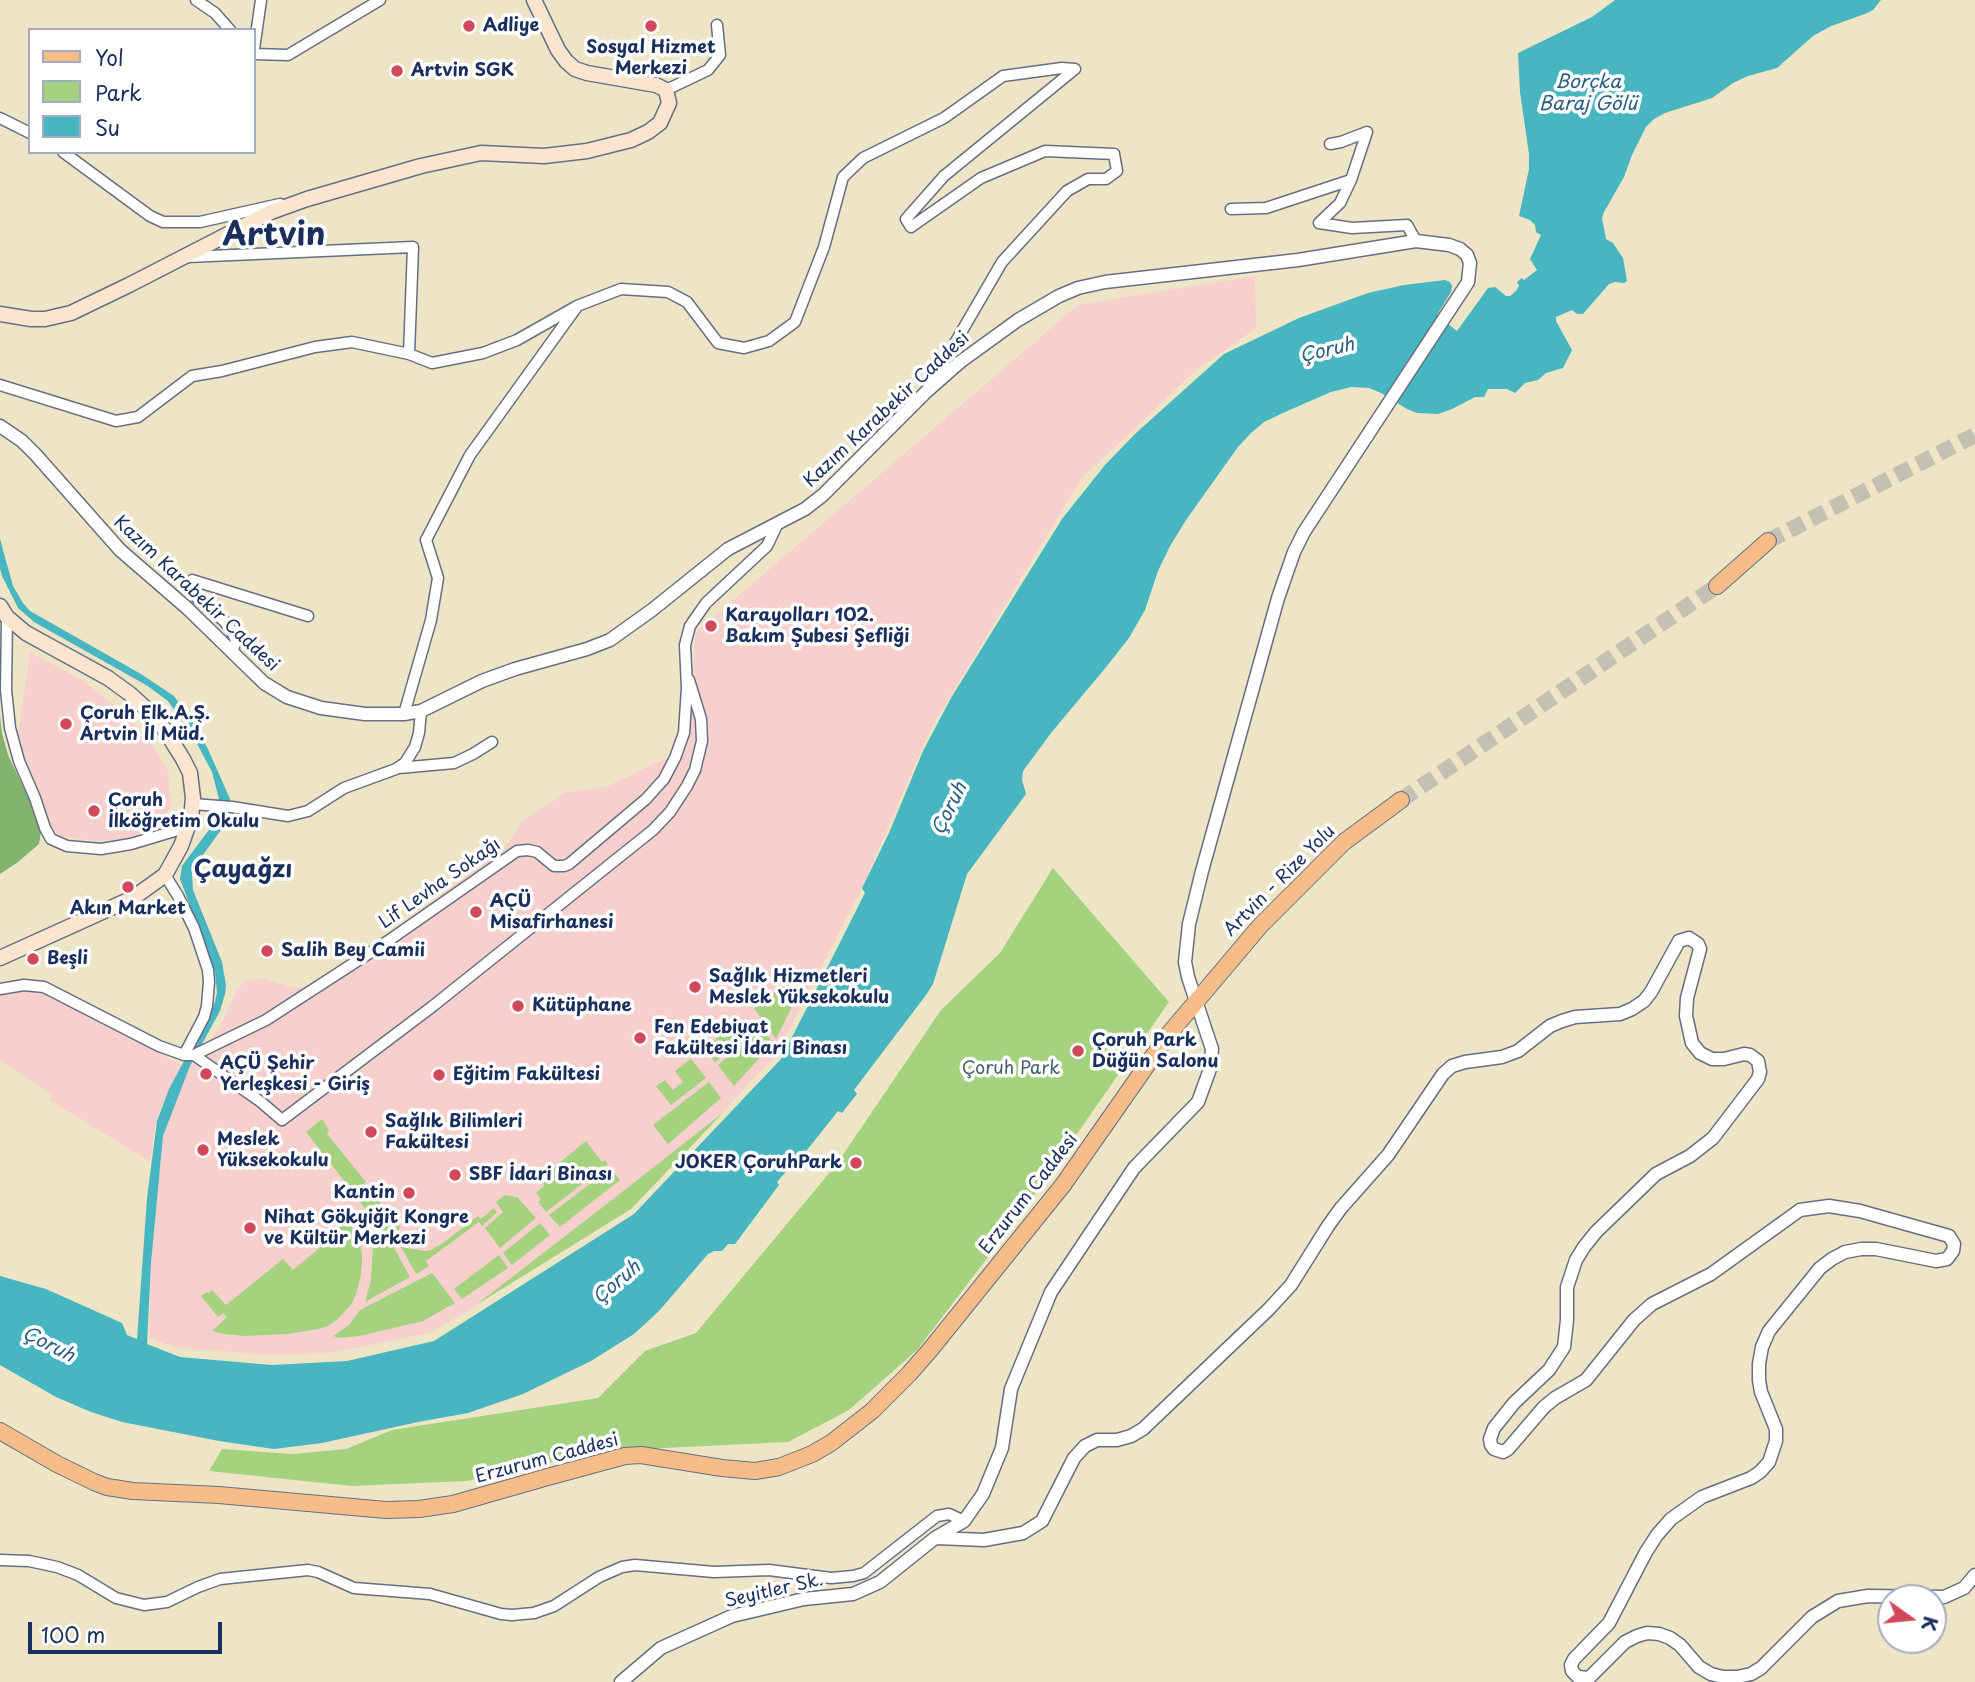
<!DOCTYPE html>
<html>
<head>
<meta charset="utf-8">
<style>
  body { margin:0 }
  #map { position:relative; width:1975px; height:1682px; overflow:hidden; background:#eee5c7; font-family:"Playpen Sans",sans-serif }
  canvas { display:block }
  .legend { position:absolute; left:28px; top:28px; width:228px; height:126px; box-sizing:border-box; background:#fff; border:2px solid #a4acbf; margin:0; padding:9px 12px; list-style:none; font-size:21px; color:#1b2f5e }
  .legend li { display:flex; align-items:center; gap:14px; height:35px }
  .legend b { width:35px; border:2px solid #a4acbf }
  .north { position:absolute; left:1877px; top:1584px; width:70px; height:70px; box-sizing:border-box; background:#fff; border:2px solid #a4acbf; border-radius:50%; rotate:105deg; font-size:19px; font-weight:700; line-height:28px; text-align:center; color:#1b2f5e }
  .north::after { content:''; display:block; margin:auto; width:24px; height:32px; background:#d1495b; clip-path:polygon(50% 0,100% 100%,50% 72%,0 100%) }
  .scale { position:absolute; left:28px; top:1622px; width:194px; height:32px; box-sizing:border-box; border:4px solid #1b2f5e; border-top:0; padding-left:9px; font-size:21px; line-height:24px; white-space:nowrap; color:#1b2f5e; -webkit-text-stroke:5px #fff; paint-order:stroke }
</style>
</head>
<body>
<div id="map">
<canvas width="1975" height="1682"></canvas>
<ul class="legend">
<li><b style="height:9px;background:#f7bd88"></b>Yol</li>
<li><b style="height:19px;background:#a4d27f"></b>Park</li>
<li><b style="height:19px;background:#47b6c0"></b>Su</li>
</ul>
<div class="north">K</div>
<div class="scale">100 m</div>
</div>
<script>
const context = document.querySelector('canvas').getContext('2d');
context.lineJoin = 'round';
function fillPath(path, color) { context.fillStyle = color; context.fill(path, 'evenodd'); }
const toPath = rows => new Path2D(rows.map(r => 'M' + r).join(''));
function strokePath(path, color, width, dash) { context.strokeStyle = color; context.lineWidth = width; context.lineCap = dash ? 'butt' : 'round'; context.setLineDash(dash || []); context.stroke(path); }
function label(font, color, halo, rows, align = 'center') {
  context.font = font + ' "Playpen Sans",sans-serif'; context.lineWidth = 7; context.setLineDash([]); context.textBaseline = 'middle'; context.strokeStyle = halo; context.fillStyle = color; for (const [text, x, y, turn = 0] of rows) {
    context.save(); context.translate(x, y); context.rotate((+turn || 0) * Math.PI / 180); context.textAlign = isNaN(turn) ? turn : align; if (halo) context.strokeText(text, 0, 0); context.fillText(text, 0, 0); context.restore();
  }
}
fillPath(toPath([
  [1255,276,1256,328,1195,371,1081,479,931,728,862,888,776,1055,631,1209,433,1332,366,1346,325,1353,271,1355,178,1348,149,1338,151,1263,163,1136,190,1066,219,1029,234,996,244,981,263,978,294,988,310,987,393,930,472,872,509,843,521,822,565,793,608,786,687,748,696,632,1078,305],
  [30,652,82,680,130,718,151,743,164,763,168,771,171,808,138,835,125,839,92,841,62,836,50,830,42,801,19,742,18,732],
  [32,989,44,991,182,1065,161,1107,154,1131,150,1161,49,1100,52,1095,0,1060,0,993]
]), '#f7d0cd');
fillPath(toPath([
  [1053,868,1169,1002,1021,1214,917,1350,849,1410,788,1442,602,1451,467,1481,352,1486,209,1471,222,1449,292,1454,346,1449,392,1430,598,1398,645,1351,696,1333,836,1165,941,1010,1000,953],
  [798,974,807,976,776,1039,754,1008],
  [756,1021,759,1025,715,1062,712,1058,714,1056,707,1046,734,1025,741,1033],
  [762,1029,773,1043,734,1086,718,1065],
  [691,1059,706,1078,671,1105,656,1086,665,1080,673,1090,683,1082,675,1071],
  [709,1082,721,1098,668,1144,653,1125],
  [724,1112,631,1209,476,1305,608,1203],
  [322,1119,329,1130,327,1134,366,1182,353,1192,306,1132],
  [586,1141,602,1162,605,1160,608,1164,546,1212,538,1202,541,1200,536,1193,544,1186,542,1177],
  [611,1168,620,1180,560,1227,549,1215],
  [371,1187,381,1200,377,1212,387,1224,400,1226,398,1235,369,1229,360,1217,367,1211,357,1198],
  [505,1195,517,1197,536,1218,500,1248,485,1228,503,1212,496,1202],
  [494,1208,497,1212,482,1226,479,1222,426,1261,429,1266,416,1274,401,1247,425,1251,431,1250,443,1243,478,1216,481,1219],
  [342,1212,357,1236,362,1253,362,1263,361,1275,356,1294,352,1303,340,1317,328,1326,319,1329,287,1334,245,1336,225,1334,212,1331,227,1317,223,1313,218,1317,201,1296,207,1292,209,1293,212,1290,226,1305,283,1259,293,1270,341,1230,333,1218],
  [540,1223,550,1235,512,1265,503,1253],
  [378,1243,393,1246,410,1277,365,1302,371,1280,373,1247],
  [499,1255,508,1268,462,1299,454,1289],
  [432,1273,455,1303,423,1321,359,1336,339,1338,333,1336,349,1325,360,1310]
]), '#a4d27f');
fillPath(toPath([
  [0,716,2,733,8,755,42,826,39,844,18,862,0,874]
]), '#83b46e');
fillPath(toPath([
  [1615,0,1881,0,1873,10,1865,14,1831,26,1813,36,1777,68,1748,76,1733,83,1712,98,1665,113,1654,119,1646,127,1632,155,1624,177,1604,212,1602,218,1606,239,1613,243,1623,258,1627,281,1624,283,1615,282,1609,284,1583,314,1577,314,1572,310,1556,317,1556,321,1572,350,1563,368,1546,373,1538,380,1525,383,1515,393,1507,389,1488,389,1484,397,1475,397,1452,409,1438,414,1417,413,1407,409,1381,393,1369,388,1351,387,1331,392,1285,412,1264,422,1251,433,1238,447,1186,520,1170,546,1158,571,1145,610,1129,638,1107,666,1051,733,1023,771,1022,780,1026,794,967,874,933,984,926,995,854,1090,857,1094,842,1113,838,1111,792,1169,790,1167,777,1182,779,1185,735,1244,728,1244,722,1251,714,1251,708,1254,659,1311,634,1334,591,1361,523,1394,468,1413,418,1422,322,1443,274,1449,219,1441,122,1422,91,1412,56,1397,0,1365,0,1276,46,1289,122,1323,127,1335,137,1339,147,1198,157,1121,169,1089,214,1005,217,993,215,972,180,879,182,866,187,859,215,822,219,799,212,772,194,738,168,701,146,685,34,622,18,608,2,576,0,568,0,539,13,586,23,603,30,611,141,674,174,696,192,721,208,749,230,799,229,813,224,826,197,863,192,875,193,890,222,962,226,985,225,994,220,1011,190,1066,163,1136,151,1263,147,1344,180,1357,272,1365,347,1361,434,1341,634,1214,781,1059,865,893,862,888,889,833,923,751,951,698,1062,519,1105,465,1136,433,1224,354,1299,318,1368,293,1404,285,1445,280,1450,282,1452,286,1451,292,1437,315,1457,331,1488,288,1495,287,1506,296,1510,296,1516,291,1519,286,1517,282,1522,278,1524,280,1537,270,1530,259,1541,235,1536,232,1535,225,1530,220,1519,216,1529,169,1529,154,1520,92,1518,53,1592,17]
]), '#47b6c0');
strokePath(toPath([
  [1768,541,1975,435],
  [1401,800,1717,586]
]), '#c4c1b2', 16, [16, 8]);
const minor = toPath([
  [196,0,215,13,230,30],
  [254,49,261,0],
  [254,54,288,55,380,0],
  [666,90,708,70,720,55,717,25],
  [0,118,30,133],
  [1330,144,1341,142,1367,132,1351,180,1340,203,1319,223,1352,228,1407,225,1416,241],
  [63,152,150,216,163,222,200,222,280,204],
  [1231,209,1266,208,1351,180],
  [187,257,413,247,409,354],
  [0,385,116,421,138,417,192,376,222,371,315,347,352,342,409,354,432,363,483,353,517,340,577,306,621,289,668,292,687,302,718,343,744,348,769,341,795,322,824,247,843,177,863,158,944,118,1003,76,1062,68,1075,69,944,176,906,219,911,227,981,178,1045,151,1114,154,1117,171,1106,179,1088,179,1067,191,1002,262,930,386],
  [7,617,6,690,10,728,19,761,35,798,45,828,51,839,67,846,101,849,131,844,188,827],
  [232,653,236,641,232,631,224,621,197,598,192,580,308,616],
  [404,714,431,620,438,578,426,540,470,455,576,308],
  [399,768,454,763,473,754,492,742],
  [193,804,232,807,288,816,308,811,344,788,396,769,405,763,415,747,419,733,421,711],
  [165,875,178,896,194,928,208,970,209,982,207,1006,204,1017,184,1055],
  [0,989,24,985,44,987,159,1046,184,1055,194,1055,266,1020,388,941,517,851,528,850,537,852,554,866,564,866,569,864,646,799,664,779,675,758,684,733,687,688,685,645,690,626,706,603,767,546,778,523],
  [194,1055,261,1102,282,1120,433,1006,653,830,670,812,687,786,695,770,702,741,701,719,689,680],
  [0,1560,29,1561,57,1567,78,1575,116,1598,144,1605,167,1602,198,1587,220,1579,308,1570,318,1572,354,1588,430,1594,501,1614,512,1615,534,1613,554,1606,599,1577,622,1567,635,1565,714,1572,769,1570,831,1578,853,1576,864,1573,937,1516,949,1514,964,1521]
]);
const tertiary = toPath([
  [0,426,22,441,36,455,120,550,187,608,264,683,287,697,321,708,365,714,404,714,421,711,482,681,515,669,587,649,610,640,652,610,728,549,805,509,823,495,927,391,960,362,1018,320,1059,296,1078,288,1105,282,1298,260,1416,241,1449,245,1460,249,1467,255,1470,263,1468,282,1304,532,1294,552,1278,598,1202,871,1189,924,1185,962,1188,977,1212,1049,1210,1069,1198,1102,1134,1168,1051,1292,1011,1389,1002,1448,983,1494,964,1521,935,1538,880,1582,853,1594,804,1599,732,1616,661,1648,621,1682],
  [937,1538,984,1540,1023,1533,1042,1521,1074,1458,1085,1446,1097,1440,1117,1440,1131,1436,1143,1429,1269,1309,1291,1285,1328,1226,1341,1208,1388,1155,1443,1074,1452,1066,1465,1062,1502,1057,1518,1051,1550,1026,1562,1021,1575,1017,1620,1014,1632,1009,1644,1001,1651,992,1679,941,1689,938,1698,944,1700,949,1687,998,1686,1016,1692,1043,1700,1053,1712,1059,1724,1059,1744,1054,1750,1055,1758,1061,1760,1072,1758,1079,1713,1138,1690,1156,1656,1174,1596,1232,1584,1247,1576,1260,1567,1287,1567,1320,1564,1347,1549,1370,1514,1403,1494,1428,1490,1439,1491,1445,1494,1449,1503,1452,1508,1449,1544,1407,1555,1398,1586,1380,1634,1320,1652,1304,1711,1274,1800,1210,1829,1206,1860,1211,1949,1236,1954,1244,1953,1251,1947,1259,1936,1261,1876,1249,1861,1249,1845,1252,1832,1259,1820,1268,1769,1331,1762,1347,1759,1364,1759,1380,1761,1392,1776,1429,1776,1441,1769,1462,1760,1472,1751,1478,1702,1497,1671,1519,1657,1535,1646,1552,1609,1623,1574,1659,1571,1665,1572,1671,1578,1677,1589,1678,1625,1642,1637,1636,1647,1633,1659,1634,1670,1638,1680,1645,1699,1667,1711,1674,1723,1677,1737,1677,1751,1674,1761,1668,1812,1617,1838,1601,1868,1596,1944,1597,1964,1588,1975,1575]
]);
const secondary = toPath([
  [0,314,31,319,45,319,71,313,129,285,271,212,307,199,421,166,481,153,544,156,587,151,631,140,648,132,660,123,669,103,666,90,656,85,587,73,575,69,566,61,558,50,534,0],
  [0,606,7,617,26,633,108,678,130,694,152,714,163,727,183,759,190,773,193,798,191,818,181,846,165,875,133,898,0,958]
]);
const primary = toPath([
  [1717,586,1768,541],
  [0,1431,57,1464,94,1482,107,1487,133,1491,219,1495,386,1510,419,1509,453,1504,544,1478,625,1456,641,1455,722,1468,755,1471,779,1467,812,1454,831,1443,872,1411,909,1374,930,1350,1063,1185,1168,1035,1260,926,1344,842,1401,800]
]);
strokePath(minor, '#656f83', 13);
strokePath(tertiary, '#656f83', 15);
strokePath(secondary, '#656f83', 17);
strokePath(primary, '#656f83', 18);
strokePath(minor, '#fff', 10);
strokePath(tertiary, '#fff', 12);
strokePath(secondary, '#fce5cf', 14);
strokePath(primary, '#f7bd88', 16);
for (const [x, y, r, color] of [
  [469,26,7,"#d1495b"],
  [651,26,7,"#d1495b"],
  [397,71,7,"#d1495b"],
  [711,626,7,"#d1495b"],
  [66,724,7,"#d1495b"],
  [94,811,7,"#d1495b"],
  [128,887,7,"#d1495b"],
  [476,912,7,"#d1495b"],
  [267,951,7,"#d1495b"],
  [33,959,7,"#d1495b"],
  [695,987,7,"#d1495b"],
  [518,1006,7,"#d1495b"],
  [640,1038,7,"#d1495b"],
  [1078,1051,7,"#d1495b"],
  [206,1074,7,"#d1495b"],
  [439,1075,7,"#d1495b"],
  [371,1132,7,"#d1495b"],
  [203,1150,7,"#d1495b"],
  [856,1163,7,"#d1495b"],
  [455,1175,7,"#d1495b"],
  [409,1193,7,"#d1495b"],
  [250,1228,7,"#d1495b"]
]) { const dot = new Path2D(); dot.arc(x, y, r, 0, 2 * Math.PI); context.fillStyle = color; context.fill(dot); strokePath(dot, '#fff', 2.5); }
label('bold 18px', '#1b2f5e', '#fff', [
  ["Adliye",483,26],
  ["Sosyal Hizmet",651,48,"center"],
  ["Merkezi",651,69,"center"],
  ["Artvin SGK",411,71],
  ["Karayolları 102.",725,616],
  ["Bakım Şubesi Şefliği",725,637],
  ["Çoruh Elk.A.Ş.",80,714],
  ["Artvin İl Müd.",80,735],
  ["Çoruh",108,801],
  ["İlköğretim Okulu",108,822],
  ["AÇÜ",490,902],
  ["Misafirhanesi",490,923],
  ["Akın Market",128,909,"center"],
  ["Salih Bey Camii",281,951],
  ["Beşli",47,959],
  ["Sağlık Hizmetleri",709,977],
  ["Meslek Yüksekokulu",709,998],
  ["Kütüphane",532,1006],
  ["Fen Edebiyat",654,1028],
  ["Fakültesi İdari Binası",654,1049],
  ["Çoruh Park",1092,1041],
  ["Düğün Salonu",1092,1062],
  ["AÇÜ Şehir",220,1064],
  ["Yerleşkesi - Giriş",220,1085],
  ["Eğitim Fakültesi",453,1075],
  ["Sağlık Bilimleri",385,1122],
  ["Fakültesi",385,1143],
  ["Meslek",217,1140],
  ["Yüksekokulu",217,1161],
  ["JOKER ÇoruhPark",842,1163,"right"],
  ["SBF İdari Binası",469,1175],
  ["Kantin",395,1193,"right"],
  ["Nihat Gökyiğit Kongre",264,1218],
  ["ve Kültür Merkezi",264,1239]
], 'left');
label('18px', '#1b2f5e', '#fff', [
  ["Kazım Karabekir Caddesi",887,410,-43],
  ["Kazım Karabekir Caddesi",196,594,43],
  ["Artvin - Rize Yolu",1280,881,-45],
  ["Lif Levha Sokağı",440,884,-35],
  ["Erzurum Caddesi",1029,1194,-52],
  ["Erzurum Caddesi",547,1459,-15],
  ["Seyitler Sk.",774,1591,-13]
]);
label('18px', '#446068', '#fff', [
  ["Çoruh Park",1011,1069]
]);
label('italic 19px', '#2a5e80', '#fff', [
  ["Borçka",1588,83],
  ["Baraj Gölü",1588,105],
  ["Çoruh",1327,351,-13],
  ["Çoruh",950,809,-64],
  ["Çoruh",617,1283,-40],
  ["Çoruh",48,1345,27]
]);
label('bold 24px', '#1b2f5e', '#fff', [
  ["Çayağzı",243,870]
]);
label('bold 32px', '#1b2f5e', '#fff', [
  ["Artvin",274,236]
]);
</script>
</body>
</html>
